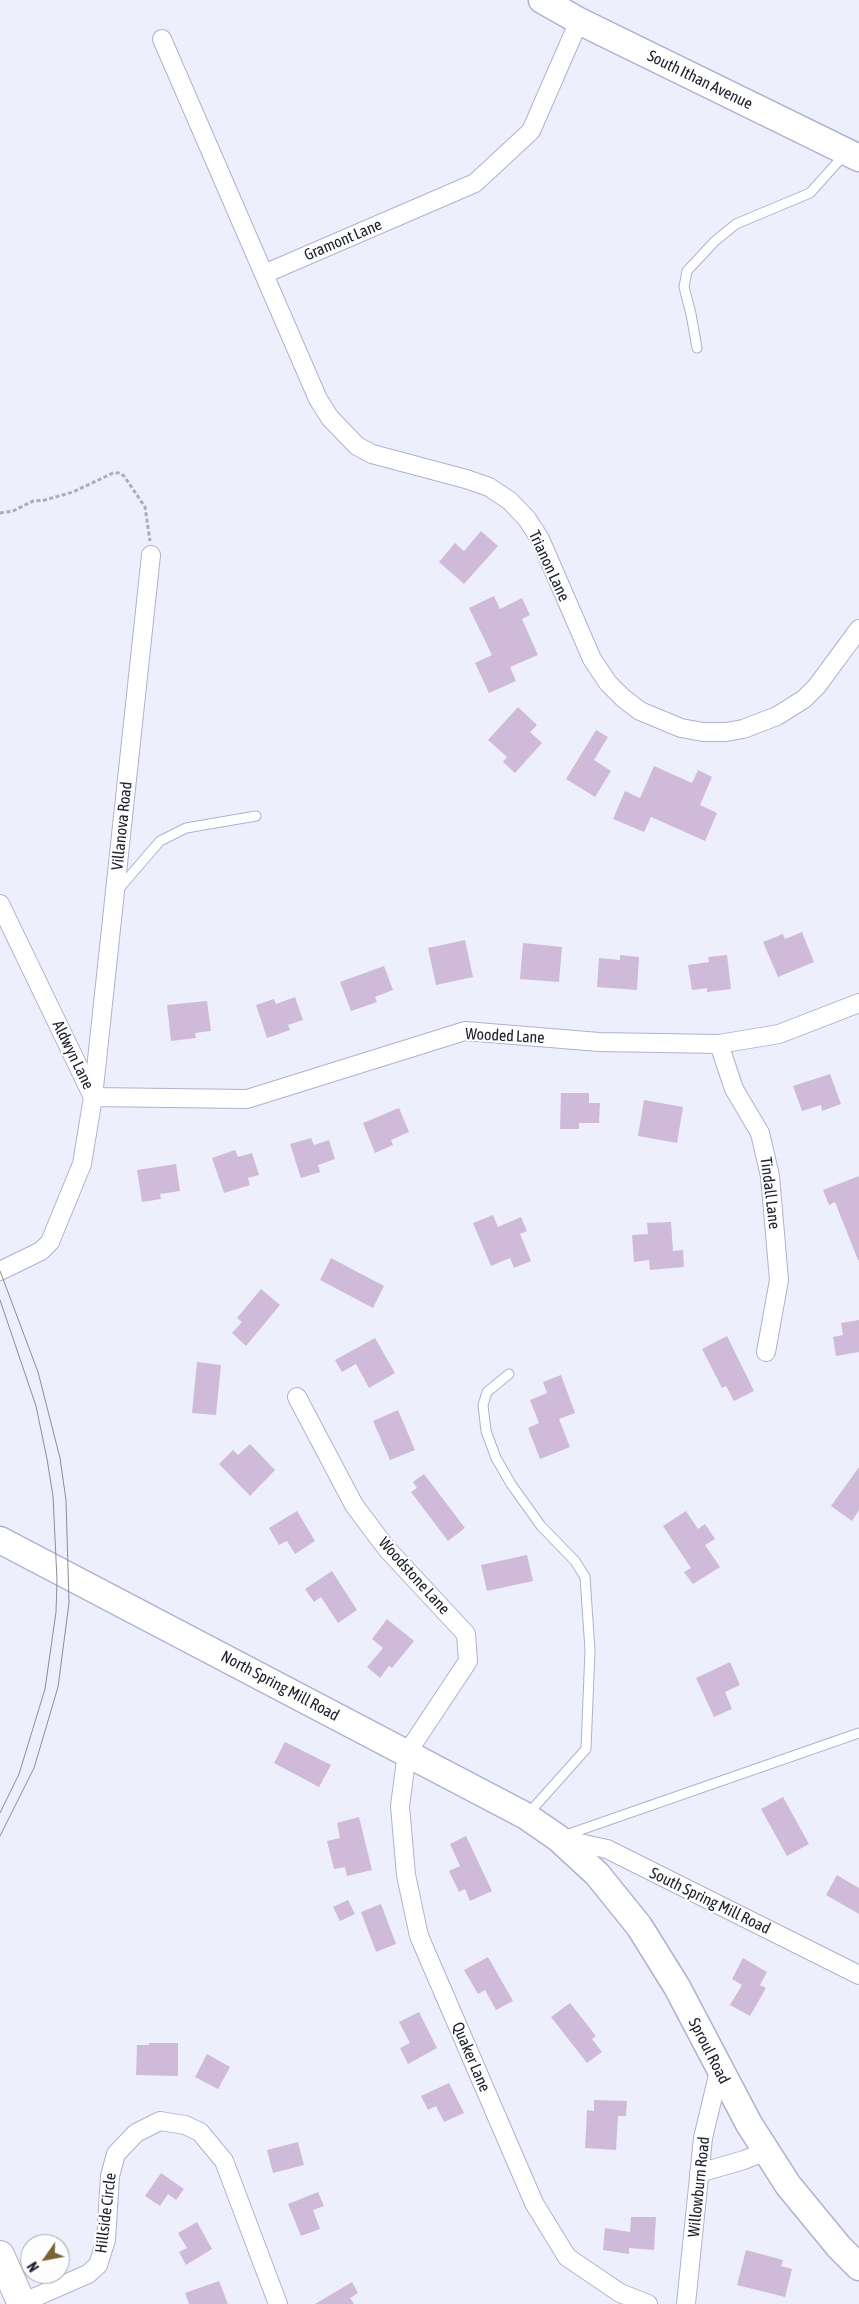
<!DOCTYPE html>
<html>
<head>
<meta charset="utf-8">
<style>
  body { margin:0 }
  #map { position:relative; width:859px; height:2304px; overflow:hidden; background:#edeffd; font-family:"Asap Condensed",sans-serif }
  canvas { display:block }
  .north { position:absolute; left:20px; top:2234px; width:50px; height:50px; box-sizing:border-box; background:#fdfdfd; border:1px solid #a5a5aa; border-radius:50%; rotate:237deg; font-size:14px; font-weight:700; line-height:20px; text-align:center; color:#21212e }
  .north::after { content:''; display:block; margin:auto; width:18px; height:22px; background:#7b6434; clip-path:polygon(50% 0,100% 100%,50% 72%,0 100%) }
</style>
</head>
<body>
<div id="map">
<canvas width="859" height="2304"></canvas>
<div class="north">N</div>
</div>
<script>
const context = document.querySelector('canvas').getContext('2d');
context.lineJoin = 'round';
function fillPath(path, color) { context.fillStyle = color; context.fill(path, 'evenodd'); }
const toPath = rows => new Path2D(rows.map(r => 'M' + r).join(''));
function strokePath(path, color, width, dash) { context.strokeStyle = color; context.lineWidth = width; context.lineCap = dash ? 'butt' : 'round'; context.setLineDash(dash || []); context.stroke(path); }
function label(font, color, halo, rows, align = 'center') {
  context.font = font + ' "Asap Condensed",sans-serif'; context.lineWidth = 4; context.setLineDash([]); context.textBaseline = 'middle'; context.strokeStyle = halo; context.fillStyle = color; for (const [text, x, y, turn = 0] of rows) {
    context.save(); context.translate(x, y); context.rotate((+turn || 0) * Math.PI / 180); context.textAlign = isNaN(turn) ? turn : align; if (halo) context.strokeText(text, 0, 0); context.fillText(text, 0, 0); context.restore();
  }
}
fillPath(toPath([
  [481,531,498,546,464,584,439,562,455,543,464,551],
  [494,596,500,609,522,598,530,615,522,619,538,655,510,667,516,681,489,693,475,663,492,655,469,608],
  [518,707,537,725,530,732,542,743,515,773,503,762,507,757,488,740],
  [596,730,608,737,594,760,611,771,595,797,566,779],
  [654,766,692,783,698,770,712,777,700,805,717,813,705,841,651,817,644,832,613,819,625,791,640,798],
  [802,932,814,962,778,977,763,942,783,934,785,939],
  [465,940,473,977,436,985,428,948],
  [523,943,562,947,559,982,520,979],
  [620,955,639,957,637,990,597,987,599,958,620,960],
  [727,955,731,989,707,992,707,988,692,990,688,965,709,962,708,957],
  [384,966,393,990,375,997,377,1002,351,1011,340,982],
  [295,997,303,1020,288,1025,290,1030,267,1038,256,1005,274,999,276,1004],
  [207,1001,211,1031,195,1033,196,1038,171,1041,167,1005],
  [830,1074,841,1104,822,1111,821,1105,802,1111,793,1086],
  [561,1093,589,1093,589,1103,600,1103,599,1123,579,1123,579,1129,560,1129],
  [644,1100,683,1107,677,1143,638,1136],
  [399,1108,409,1132,391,1140,393,1145,375,1153,363,1123],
  [311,1138,314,1145,329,1140,335,1159,318,1165,320,1172,301,1178,290,1144],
  [235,1150,238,1157,252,1153,259,1175,248,1178,250,1185,224,1193,212,1158],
  [176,1164,180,1191,160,1194,161,1199,142,1202,137,1170],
  [859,1176,859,1260,858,1260,835,1202,829,1205,823,1190],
  [493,1215,498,1227,521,1217,527,1231,520,1234,531,1261,514,1268,510,1258,491,1266,473,1223],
  [671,1222,673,1251,683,1250,684,1267,650,1270,649,1260,634,1262,632,1235,648,1234,647,1223],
  [331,1258,384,1286,373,1308,320,1280],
  [261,1289,280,1305,246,1346,232,1333,242,1322,237,1318],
  [859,1320,859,1352,836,1356,833,1337,843,1335,841,1323],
  [727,1336,754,1391,734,1401,726,1386,722,1388,702,1349],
  [375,1338,395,1373,369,1388,356,1364,342,1372,335,1360],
  [197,1362,221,1365,216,1415,192,1413],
  [561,1375,575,1413,559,1419,570,1447,540,1459,528,1428,539,1423,530,1400,547,1393,543,1382],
  [398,1410,415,1450,390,1460,373,1421],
  [250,1444,275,1470,250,1496,219,1464,233,1450,238,1455],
  [859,1467,859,1510,852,1521,831,1506],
  [424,1474,465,1528,448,1541,411,1492,417,1488,413,1482],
  [297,1511,315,1541,295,1554,287,1541,279,1545,269,1528],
  [686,1511,698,1529,705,1524,715,1539,705,1545,720,1567,693,1584,684,1572,691,1568,663,1526],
  [527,1555,533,1581,487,1591,481,1565],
  [332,1571,357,1610,338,1623,321,1597,314,1602,305,1589],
  [387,1619,414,1641,392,1668,389,1666,380,1678,367,1667,383,1648,372,1639],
  [730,1662,740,1685,725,1692,732,1709,714,1717,696,1678],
  [285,1742,331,1765,319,1787,274,1763],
  [783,1797,809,1844,787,1856,761,1809],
  [359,1817,372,1870,347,1876,345,1867,334,1869,327,1841,340,1838,337,1823],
  [466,1836,492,1891,470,1901,465,1889,459,1892,449,1871,460,1866,450,1844],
  [837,1875,859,1888,859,1914,826,1895],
  [348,1900,355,1914,340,1921,333,1907],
  [381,1904,396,1944,376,1952,361,1912],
  [488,1957,513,2001,496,2010,485,1990,478,1994,464,1970],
  [743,1958,767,1972,760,1985,766,1988,750,2016,730,2005,742,1985,732,1979],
  [570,2003,596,2036,592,2039,602,2052,587,2063,551,2017],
  [419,2012,437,2048,408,2064,400,2048,410,2043,399,2022],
  [149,2043,178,2043,178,2076,136,2075,137,2045,149,2045],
  [207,2054,230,2067,218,2089,195,2077],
  [449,2083,464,2113,444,2122,436,2106,428,2110,421,2096],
  [594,2100,627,2101,626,2116,618,2116,616,2150,585,2148,587,2110,594,2111],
  [298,2142,304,2165,273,2173,267,2150],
  [161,2173,184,2189,176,2200,168,2194,160,2206,145,2196],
  [318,2192,324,2206,313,2210,320,2229,301,2236,288,2204],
  [631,2217,656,2217,654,2250,629,2248,629,2254,603,2250,605,2228,630,2232],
  [197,2222,212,2249,186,2265,179,2252,187,2248,178,2233],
  [746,2250,783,2260,781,2266,792,2269,785,2297,737,2285],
  [219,2281,228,2304,189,2304,185,2293],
  [352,2282,358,2293,350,2298,354,2304,315,2304]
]), '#cfbbd9');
const lane = toPath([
  [697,348,691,314,684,287,687,271,715,241,736,224,810,193,845,154],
  [117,891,160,841,186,828,256,816],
  [509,1374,487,1392,483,1405,486,1431,496,1458,511,1484,541,1526,575,1561,585,1577,590,1650,586,1749,528,1814],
  [563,1836,859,1733]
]);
const street = toPath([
  [162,39,318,399,330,418,357,446,372,454,466,479,489,487,510,501,527,519,540,539,592,659,608,683,623,698,640,711,681,728,703,732,726,732,743,729,777,716,804,699,817,686,859,629],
  [264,274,475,183,531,131,579,21],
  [0,904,93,1097],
  [719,1044,734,1089,760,1133,770,1176,779,1280,766,1352],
  [93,1097,247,1099,465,1031,599,1042,719,1044,779,1034,859,1003],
  [0,1271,41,1251,50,1242,82,1164,93,1097,151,555],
  [297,1397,354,1505,387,1549,466,1634,468,1661,407,1753,400,1806,406,1875,419,1936,534,2203,567,2257,620,2293,648,2304],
  [561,1839,607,1849,859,1975],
  [699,2173,744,2160,766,2151],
  [22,2303,88,2274,98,2265,106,2240,110,2176,116,2154,136,2133,160,2121,185,2125,200,2132,224,2161,278,2304],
  [686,2304,703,2138,719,2071]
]);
const secondary = toPath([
  [542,0,579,21,859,158],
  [0,1540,526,1816,558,1838,597,1874,639,1926,677,1987,749,2124,788,2185,839,2247,859,2267]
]);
const highway = toPath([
  [0,2255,22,2304]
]);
strokePath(lane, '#afb1d3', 11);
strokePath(street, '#afb1d3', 20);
strokePath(secondary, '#afb1d3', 29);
strokePath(highway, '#afb1d3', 30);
strokePath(toPath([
  [0,513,13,511,33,501,45,500,73,492,113,473,119,473,124,476,145,507,150,541]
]), '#abadba', 3, [4, 2.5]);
strokePath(lane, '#fff', 9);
strokePath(street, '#fff', 18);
strokePath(secondary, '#fff', 26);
strokePath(highway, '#fff', 28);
strokePath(toPath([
  [0,1271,38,1372,60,1458,66,1500,69,1603,58,1687,45,1731,34,1768,0,1836],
  [0,1300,36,1406,47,1459,53,1496,57,1580,56,1612,45,1689,19,1774,0,1813]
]), '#8c8d9a', 1);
label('16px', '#21212e', '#fdfdfd', [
  ["South Ithan Avenue",700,80,26],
  ["Gramont Lane",343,240,-23],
  ["Trianon Lane",549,566,65],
  ["Villanova Road",122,826,-84],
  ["Wooded Lane",505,1036,3],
  ["Aldwyn Lane",73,1055,64],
  ["Tindall Lane",770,1193,83],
  ["Woodstone Lane",414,1576,48],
  ["North Spring Mill Road",280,1686,28],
  ["South Spring Mill Road",710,1901,26],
  ["Sproul Road",709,2051,63],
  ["Quaker Lane",471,2057,67],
  ["Willowburn Road",699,2187,-84],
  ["Hillside Circle",106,2213,-83]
]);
</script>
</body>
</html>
